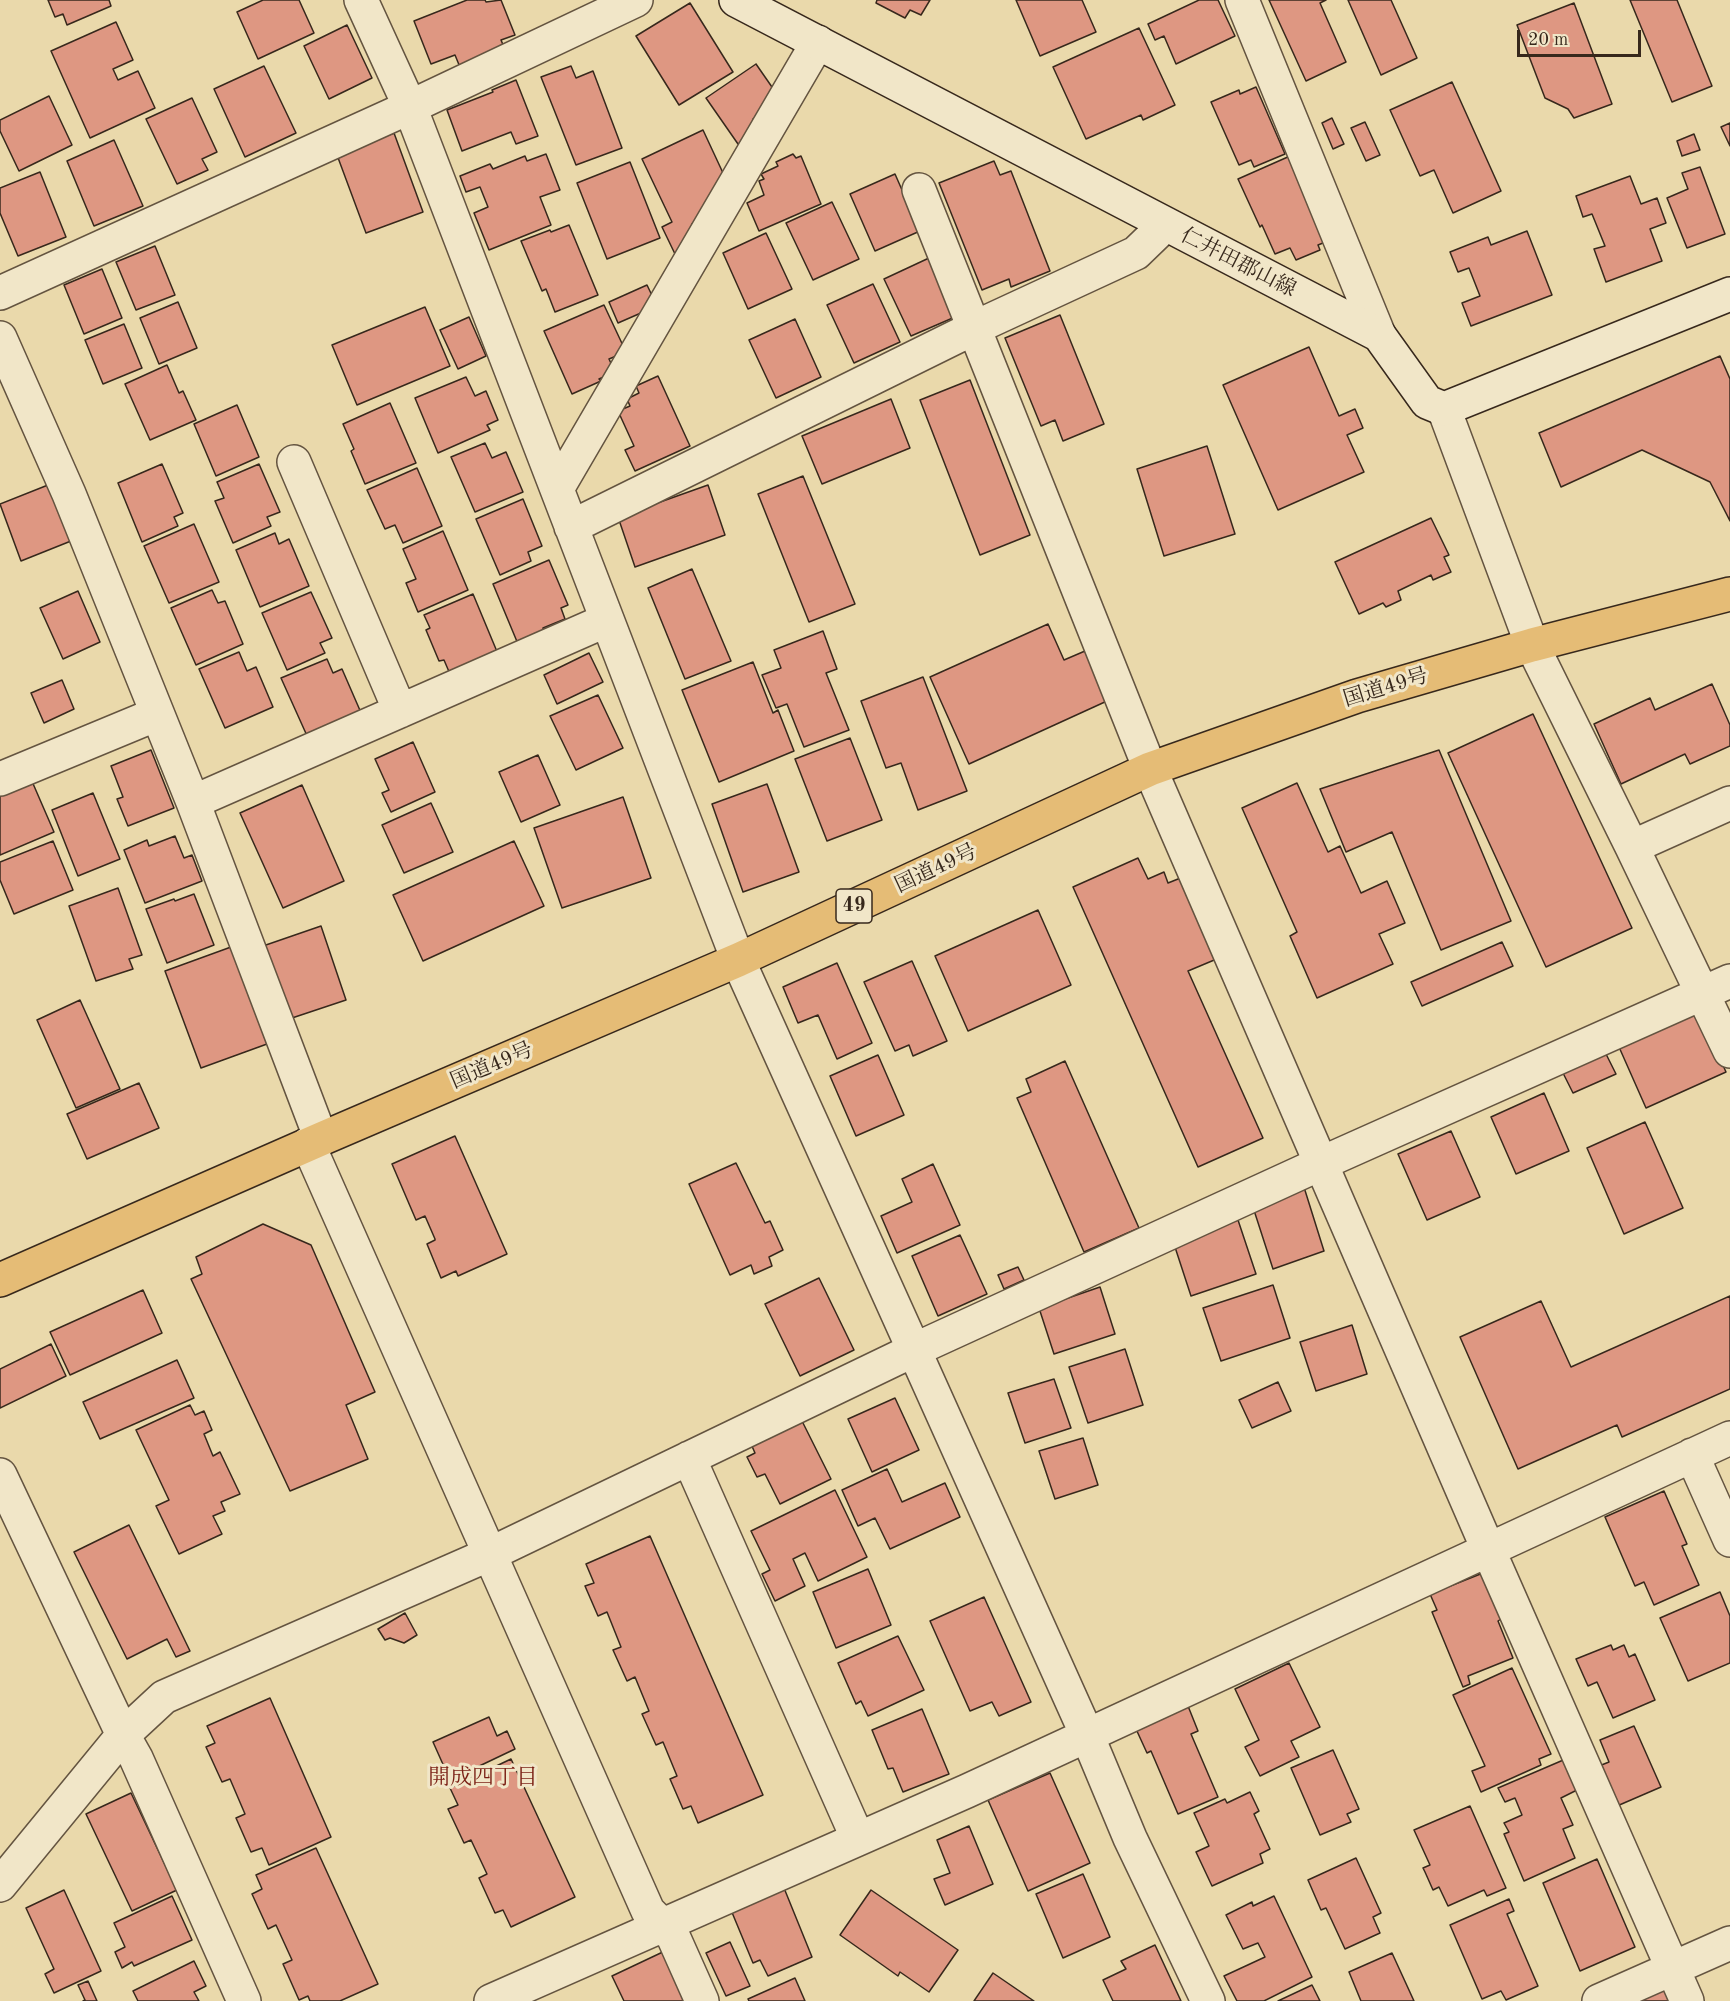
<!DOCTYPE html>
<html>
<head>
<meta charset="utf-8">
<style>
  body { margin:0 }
  #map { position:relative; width:1730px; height:2001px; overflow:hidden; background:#ead9ab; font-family:"Old Standard TT",serif }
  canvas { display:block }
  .scale { position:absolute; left:1517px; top:30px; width:124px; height:27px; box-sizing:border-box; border:3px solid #37281c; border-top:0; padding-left:8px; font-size:18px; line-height:21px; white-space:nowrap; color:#37281c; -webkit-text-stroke:4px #f1e6c8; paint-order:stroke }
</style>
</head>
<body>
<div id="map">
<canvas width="1730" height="2001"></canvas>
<div class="scale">20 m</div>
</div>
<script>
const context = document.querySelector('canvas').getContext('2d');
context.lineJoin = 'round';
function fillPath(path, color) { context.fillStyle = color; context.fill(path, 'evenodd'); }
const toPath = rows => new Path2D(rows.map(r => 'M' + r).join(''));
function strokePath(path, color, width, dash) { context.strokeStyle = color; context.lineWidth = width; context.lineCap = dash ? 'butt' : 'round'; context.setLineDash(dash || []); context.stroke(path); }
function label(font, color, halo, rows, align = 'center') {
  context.font = font + ' "Old Standard TT","Noto Serif JP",serif'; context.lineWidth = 6; context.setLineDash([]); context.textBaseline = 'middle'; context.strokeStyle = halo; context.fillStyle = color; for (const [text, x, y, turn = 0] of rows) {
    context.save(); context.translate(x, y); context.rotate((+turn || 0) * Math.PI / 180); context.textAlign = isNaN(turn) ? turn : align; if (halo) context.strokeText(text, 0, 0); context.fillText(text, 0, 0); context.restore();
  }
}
const building = toPath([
  [48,0,109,0,111,6,67,25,63,14,55,17,48,0],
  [263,0,299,0,314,33,258,59,237,12,263,0],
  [467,0,485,0,486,2,501,0,515,35,501,40,509,59,464,77,455,55,431,64,414,21,467,0],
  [877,0,930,0,921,15,910,10,905,18,876,3,877,0],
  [1016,0,1082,0,1096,32,1040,56,1016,0],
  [1199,0,1218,0,1235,36,1176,64,1164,36,1155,40,1148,24,1199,0],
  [1269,0,1326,0,1320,3,1346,62,1306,81,1269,0],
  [1348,0,1391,0,1417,58,1381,75,1348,0],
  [1630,0,1677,0,1712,86,1672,102,1630,0],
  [690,3,733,72,679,105,636,36,690,3],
  [1574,3,1612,104,1574,118,1568,109,1545,98,1517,25,1574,3],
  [116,22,133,60,113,69,118,80,138,71,155,108,90,138,51,51,116,22],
  [347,25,372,78,329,99,304,46,347,25],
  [1139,28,1175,105,1143,120,1141,115,1086,139,1053,67,1139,28],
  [756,64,781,100,753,119,759,130,738,144,706,98,756,64],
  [264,66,296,133,245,157,214,89,264,66],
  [571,66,576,78,593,71,622,148,576,165,541,77,571,66],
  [516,80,538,136,516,144,511,132,462,151,447,110,493,92,492,90,516,80],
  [1452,82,1501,191,1453,213,1434,170,1420,176,1390,110,1452,82],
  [1256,87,1285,154,1254,167,1251,160,1239,165,1211,102,1239,90,1240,94,1256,87],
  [49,96,72,145,19,171,0,131,0,120,49,96],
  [192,98,217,152,202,159,208,170,177,184,146,119,192,98],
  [1332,118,1344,144,1333,149,1322,123,1332,118],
  [1365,122,1380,155,1366,161,1351,128,1365,122],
  [1730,123,1730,146,1721,127,1730,123],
  [703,130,730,188,722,210,692,224,701,242,675,254,662,227,672,222,642,159,703,130],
  [394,133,423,212,366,233,337,155,394,133],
  [1694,134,1700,150,1682,156,1677,141,1694,134],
  [114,140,143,206,94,226,67,161,114,140],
  [546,154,560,190,540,197,551,225,489,250,474,213,488,207,480,187,466,192,460,176,490,164,493,169,525,156,527,161,546,154],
  [793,154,796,158,801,156,821,204,759,231,747,203,764,195,759,181,764,179,761,174,778,166,776,162,793,154],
  [1290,156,1328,241,1318,245,1320,250,1296,260,1290,248,1275,254,1262,225,1260,227,1238,179,1290,156],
  [994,161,1000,175,1011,171,1050,271,1011,287,1009,279,982,290,939,183,994,161],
  [630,162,660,238,607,259,577,183,630,162],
  [1700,167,1725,234,1687,248,1667,198,1688,189,1682,173,1700,167],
  [40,172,66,237,18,256,0,213,0,188,40,172],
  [895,174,920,231,875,251,850,194,895,174],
  [1630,176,1641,204,1657,198,1666,223,1650,229,1662,261,1606,282,1594,249,1605,246,1592,214,1583,217,1576,196,1630,176],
  [832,202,859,259,813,280,786,223,832,202],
  [569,225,598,295,555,312,546,289,542,291,521,241,550,230,551,232,569,225],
  [1527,231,1552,295,1471,326,1462,303,1480,296,1469,268,1458,272,1450,252,1488,237,1491,245,1527,231],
  [766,233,792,289,748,309,723,253,766,233],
  [155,246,175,295,136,310,116,262,155,246],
  [929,258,955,317,911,336,884,279,929,258],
  [102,269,122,318,84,334,64,285,102,269],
  [873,284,900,342,854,363,827,305,873,284],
  [647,285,657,306,618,323,609,302,647,285],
  [178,302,197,348,159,364,140,318,178,302],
  [604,305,626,352,609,359,615,372,599,379,601,381,572,394,544,331,604,305],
  [425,307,450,366,357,405,332,345,425,307],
  [1060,315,1104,424,1063,441,1055,420,1041,426,1005,338,1060,315],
  [469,317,486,356,458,369,440,330,469,317],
  [795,319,821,377,776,398,749,340,795,319],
  [124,324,142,368,103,384,85,340,124,324],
  [1309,347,1339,416,1355,409,1363,428,1347,435,1364,472,1278,510,1223,385,1309,347],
  [1720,356,1730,379,1730,521,1710,482,1642,450,1561,487,1539,433,1720,356],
  [167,365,179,393,183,391,196,420,150,440,125,384,167,365],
  [658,376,690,446,635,471,625,450,634,446,618,411,630,406,627,399,639,393,636,386,658,376],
  [466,377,475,396,486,391,498,420,487,425,490,430,438,453,415,398,466,377],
  [970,380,1030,535,980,555,920,400,970,380],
  [891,399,910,448,822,484,802,436,891,399],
  [390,403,416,463,365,484,351,451,354,449,343,424,390,403],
  [237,405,259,457,216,476,194,424,237,405],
  [485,443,492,458,506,452,523,492,475,512,451,457,485,443],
  [1207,446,1235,534,1164,556,1137,469,1207,446],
  [162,464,183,513,174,517,178,526,142,542,118,483,162,464],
  [259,464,280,512,267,517,271,526,233,543,215,501,224,498,217,482,259,464],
  [417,468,442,526,403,543,395,525,385,529,367,490,417,468],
  [803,476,855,604,809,622,758,494,803,476],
  [48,485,71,541,21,561,0,504,48,485],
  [708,485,725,535,635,567,618,517,708,485],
  [523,499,542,546,528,552,531,561,500,575,476,519,523,499],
  [1431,518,1449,555,1444,557,1451,572,1433,580,1431,575,1398,591,1401,600,1386,607,1383,603,1359,614,1335,562,1431,518],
  [194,524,219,582,169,603,144,546,194,524],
  [443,531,468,590,418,612,406,583,416,579,403,549,443,531],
  [275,533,279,544,289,539,309,586,260,607,236,550,275,533],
  [549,560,568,605,561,608,565,619,543,628,544,633,518,644,493,584,549,560],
  [692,569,731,661,685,679,648,588,692,569],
  [212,590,218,603,225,601,243,644,196,665,171,608,212,590],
  [78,591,100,642,63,659,40,608,78,591],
  [311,592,332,638,320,643,325,653,287,670,262,613,311,592],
  [473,594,498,654,450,674,444,660,439,661,426,630,430,628,424,615,473,594],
  [1048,624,1064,660,1085,651,1107,701,969,764,930,677,1048,624],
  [823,631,837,669,826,673,849,730,804,747,787,704,776,708,762,675,781,668,774,650,823,631],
  [239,652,247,671,256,667,273,707,225,728,199,669,239,652],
  [589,653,603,682,557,704,544,675,589,653],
  [327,659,333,673,342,669,362,715,308,738,281,678,327,659],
  [753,662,773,713,778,710,794,751,719,782,682,690,753,662],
  [923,677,967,791,918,810,901,763,886,768,861,701,923,677],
  [62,680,74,709,44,723,31,693,62,680],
  [1712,684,1730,725,1730,746,1690,764,1685,754,1621,784,1594,724,1650,698,1655,710,1712,684],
  [598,695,623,748,576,770,550,716,598,695],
  [1533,714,1632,928,1546,967,1448,753,1533,714],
  [850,738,882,820,827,841,795,759,850,738],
  [413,742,435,792,391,812,382,793,389,790,375,759,413,742],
  [151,750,174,808,128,826,117,799,123,797,111,766,151,750],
  [1439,750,1511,921,1441,950,1392,832,1346,852,1320,789,1439,750],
  [538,755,560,805,521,822,499,772,538,755],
  [31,779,54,832,0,855,0,792,31,779],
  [1297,783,1328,852,1340,846,1361,893,1387,881,1405,923,1379,934,1393,964,1317,998,1290,936,1297,932,1242,808,1297,783],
  [767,784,799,872,743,892,712,804,767,784],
  [302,785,344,881,283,908,240,813,302,785],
  [93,793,120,859,78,876,52,810,93,793],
  [623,797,651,878,562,908,534,828,623,797],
  [431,803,453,852,404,873,382,825,431,803],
  [175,836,184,858,192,855,202,881,145,903,124,850,147,840,149,846,175,836],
  [53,841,73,890,14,914,0,880,0,862,53,841],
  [514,841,544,906,423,961,393,895,514,841],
  [1138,858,1148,879,1164,872,1168,883,1183,877,1219,958,1188,971,1263,1138,1198,1167,1073,887,1138,858],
  [118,888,142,955,129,959,133,969,96,981,69,906,118,888],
  [194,894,214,945,167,963,146,909,174,899,175,901,194,894],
  [1038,910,1071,985,968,1031,935,956,1038,910],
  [321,926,346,1000,289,1019,263,946,321,926],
  [1502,942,1513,966,1422,1006,1411,982,1502,942],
  [231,947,267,1044,201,1068,165,971,231,947],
  [912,961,947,1041,913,1056,909,1045,895,1051,864,982,912,961],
  [837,963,872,1043,837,1059,818,1015,798,1023,783,987,837,963],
  [80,1000,120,1089,76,1108,37,1020,80,1000],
  [1699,1012,1726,1072,1646,1108,1619,1047,1699,1012],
  [1605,1052,1616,1074,1573,1093,1562,1071,1605,1052],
  [878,1055,904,1115,856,1136,830,1076,878,1055],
  [1065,1061,1139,1228,1084,1252,1017,1098,1031,1092,1026,1079,1065,1061],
  [139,1083,159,1128,87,1159,67,1114,139,1083],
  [1544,1093,1569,1151,1516,1174,1491,1117,1544,1093],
  [1645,1122,1683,1208,1624,1234,1587,1148,1645,1122],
  [1451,1131,1480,1197,1427,1220,1398,1154,1451,1131],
  [455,1136,507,1254,458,1276,456,1271,441,1278,427,1244,435,1240,435,1239,425,1216,416,1220,392,1164,455,1136],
  [736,1163,765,1223,770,1221,783,1250,769,1257,772,1266,754,1274,751,1265,730,1275,689,1184,736,1163],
  [933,1164,960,1225,897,1253,881,1216,912,1202,902,1179,933,1164],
  [1303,1184,1324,1251,1273,1269,1251,1201,1303,1184],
  [1238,1220,1256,1274,1191,1296,1173,1241,1238,1220],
  [263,1224,311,1245,375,1392,346,1405,368,1459,290,1491,191,1279,202,1274,196,1257,263,1224],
  [960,1235,987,1294,938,1316,912,1256,960,1235],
  [1018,1267,1024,1280,1004,1289,998,1275,1018,1267],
  [819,1278,854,1350,800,1376,765,1304,819,1278],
  [1273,1285,1290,1338,1221,1361,1203,1308,1273,1285],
  [1100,1287,1115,1334,1054,1354,1039,1308,1100,1287],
  [143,1290,162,1333,70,1375,50,1332,143,1290],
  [1730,1296,1730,1389,1622,1437,1617,1425,1518,1469,1460,1337,1541,1301,1571,1367,1730,1296],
  [1352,1325,1367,1374,1316,1391,1300,1342,1352,1325],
  [51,1344,66,1376,0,1408,0,1369,51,1344],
  [1125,1349,1143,1405,1088,1423,1069,1367,1125,1349],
  [177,1360,194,1398,100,1439,83,1402,177,1360],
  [1054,1379,1071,1428,1025,1443,1008,1393,1054,1379],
  [1278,1382,1291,1411,1252,1428,1239,1400,1278,1382],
  [895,1398,919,1450,872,1472,848,1419,895,1398],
  [190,1405,195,1415,204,1411,212,1430,204,1434,213,1456,220,1452,240,1494,221,1502,225,1511,213,1516,222,1534,179,1554,156,1506,169,1500,136,1430,190,1405],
  [802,1421,831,1479,780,1504,765,1474,757,1477,747,1457,755,1453,751,1444,802,1421],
  [1083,1438,1098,1485,1055,1499,1039,1451,1083,1438],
  [887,1469,902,1502,945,1483,960,1517,890,1549,875,1518,858,1526,842,1490,887,1469],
  [835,1490,867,1557,818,1581,805,1553,793,1559,805,1586,775,1601,762,1574,770,1570,751,1531,835,1490],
  [1664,1491,1687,1544,1682,1546,1699,1585,1654,1605,1644,1582,1635,1586,1605,1517,1664,1491],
  [129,1525,190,1651,176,1657,167,1639,127,1659,74,1552,129,1525],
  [650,1536,763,1795,698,1823,691,1806,683,1809,670,1779,677,1776,663,1742,656,1745,642,1714,649,1711,635,1677,627,1681,613,1650,621,1647,607,1612,598,1616,585,1586,594,1583,586,1564,650,1536],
  [868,1569,891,1625,836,1648,813,1592,868,1569],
  [1483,1573,1501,1619,1498,1621,1513,1658,1468,1676,1470,1684,1463,1687,1432,1612,1437,1610,1430,1594,1483,1573],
  [1720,1592,1730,1616,1730,1663,1688,1681,1660,1618,1720,1592],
  [984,1597,1031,1702,999,1716,992,1702,970,1711,930,1621,984,1597],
  [405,1613,417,1635,404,1643,390,1638,385,1640,378,1629,405,1613],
  [898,1636,924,1690,868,1716,861,1701,856,1704,838,1663,898,1636],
  [1611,1645,1613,1650,1624,1645,1629,1657,1635,1654,1655,1700,1613,1718,1597,1682,1588,1686,1576,1659,1611,1645],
  [1289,1663,1320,1727,1291,1741,1299,1757,1260,1776,1245,1747,1259,1740,1235,1689,1289,1663],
  [1512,1668,1551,1754,1539,1759,1541,1765,1481,1792,1472,1771,1485,1766,1453,1695,1512,1668],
  [270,1698,331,1837,269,1865,262,1848,251,1852,236,1818,245,1814,230,1779,222,1782,206,1747,215,1743,207,1726,270,1698],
  [1188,1706,1198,1731,1191,1734,1218,1797,1178,1814,1151,1751,1147,1753,1136,1729,1188,1706],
  [922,1709,949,1774,903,1792,893,1768,888,1769,872,1730,922,1709],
  [489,1717,497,1736,507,1731,515,1749,450,1780,433,1742,489,1717],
  [1634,1726,1661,1787,1617,1806,1599,1766,1609,1762,1600,1740,1634,1726],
  [1333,1750,1359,1809,1347,1814,1351,1822,1320,1835,1291,1768,1333,1750],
  [1568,1758,1581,1788,1561,1798,1573,1825,1563,1829,1575,1858,1524,1881,1504,1834,1509,1832,1504,1823,1522,1815,1515,1798,1505,1802,1498,1788,1568,1758],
  [511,1759,575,1897,511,1927,503,1910,495,1913,479,1878,487,1874,471,1840,464,1843,448,1809,458,1805,450,1788,511,1759],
  [1050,1773,1090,1863,1028,1891,988,1800,1050,1773],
  [1250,1792,1259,1811,1254,1814,1270,1849,1260,1854,1263,1863,1212,1886,1196,1852,1209,1846,1194,1813,1225,1799,1227,1803,1250,1792],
  [131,1793,177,1890,132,1911,86,1814,131,1793],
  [1470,1806,1506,1888,1487,1896,1484,1890,1448,1906,1439,1887,1433,1890,1425,1872,1423,1868,1430,1865,1414,1830,1470,1806],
  [969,1826,993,1884,945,1905,934,1879,950,1873,937,1840,969,1826],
  [316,1848,378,1984,340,2001,310,2001,308,1996,299,2000,283,1964,292,1960,276,1925,268,1929,252,1894,262,1889,256,1875,316,1848],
  [1356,1858,1381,1913,1373,1917,1380,1933,1345,1949,1326,1908,1321,1910,1308,1880,1356,1858],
  [1597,1859,1635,1947,1580,1971,1543,1883,1597,1859],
  [1083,1874,1110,1937,1063,1958,1036,1894,1083,1874],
  [784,1888,812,1957,768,1976,760,1960,753,1963,731,1910,784,1888],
  [64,1890,101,1971,54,1993,45,1974,54,1969,26,1908,64,1890],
  [871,1890,958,1950,929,1992,900,1972,898,1976,840,1935,871,1890],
  [172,1896,192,1940,134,1966,132,1962,122,1968,115,1952,125,1947,114,1923,172,1896],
  [1274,1896,1312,1977,1264,2001,1237,2001,1224,1976,1265,1957,1258,1943,1243,1949,1226,1915,1252,1902,1253,1906,1274,1896],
  [1509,1899,1514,1911,1507,1914,1538,1986,1506,2000,1501,1991,1482,1999,1450,1925,1509,1899],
  [730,1942,750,1986,726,1996,706,1953,730,1942],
  [1155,1945,1181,2001,1113,2001,1103,1980,1126,1969,1121,1961,1155,1945],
  [667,1950,690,2001,624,2001,612,1976,667,1950],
  [1392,1953,1414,2001,1361,2001,1349,1972,1392,1953],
  [194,1961,206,1986,194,1992,199,2001,138,2001,133,1991,194,1961],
  [993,1973,1034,2001,974,2001,993,1973],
  [795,1978,805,2001,749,2001,748,1999,795,1978],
  [88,1981,97,2001,83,2001,85,2000,78,1985,88,1981],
  [1671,1981,1676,1994,1667,1997,1669,2001,1640,2001,1637,1994,1671,1981],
  [1312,1985,1320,2001,1278,2001,1312,1985]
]);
fillPath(building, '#de9782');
strokePath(building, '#37281c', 1.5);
const street = toPath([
  [361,0,410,107,738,960,914,1350,1322,1163,1730,981],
  [1242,0,1379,335],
  [919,190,1150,769,1488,1549,1687,2001],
  [0,293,410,107,636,0],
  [0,338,69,494,193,802,321,1139],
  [1444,409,1532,645,1632,847,1730,1051],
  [294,462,400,711],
  [557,489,818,42],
  [571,527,974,328,1136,253,1165,225],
  [0,779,157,714],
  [193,802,607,620],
  [1632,847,1730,803],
  [308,1144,648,1911,673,1936,702,2001],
  [1692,1455,1730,1540],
  [689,1458,858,1839],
  [0,1475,123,1735,136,1758,244,2001],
  [0,1885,123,1735,164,1697,490,1554,914,1350,1087,1735,1130,1838,1208,2001],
  [491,2001,967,1791,1730,1438],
  [1599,2001,1730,1943]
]);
const secondary = toPath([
  [736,0,1379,335,1427,402,1444,409,1730,294]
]);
const highway = toPath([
  [0,1280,321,1139,738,960,1150,769,1357,696,1532,645,1730,594]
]);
strokePath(street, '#645440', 36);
strokePath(secondary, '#37281c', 36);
strokePath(highway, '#37281c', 36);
strokePath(street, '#f1e6c8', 33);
strokePath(secondary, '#f1e6c8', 33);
strokePath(highway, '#e5bc76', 33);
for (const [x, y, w] of [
  [854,906,36]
]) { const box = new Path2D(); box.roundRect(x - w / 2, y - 17, w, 34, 4.5); context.fillStyle = '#f1e6c8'; context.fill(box); strokePath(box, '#37281c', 1.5); }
label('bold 20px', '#37281c', null, [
  ["49",854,906]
]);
label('21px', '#37281c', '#f1e6c8', [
  ["仁井田郡山線",1238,263,27],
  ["国道49号",1386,688,-17],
  ["国道49号",936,869,-25],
  ["国道49号",492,1066,-23]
]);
label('22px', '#7a1f14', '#f1e6c8', [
  ["開成四丁目",483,1778]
]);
</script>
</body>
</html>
